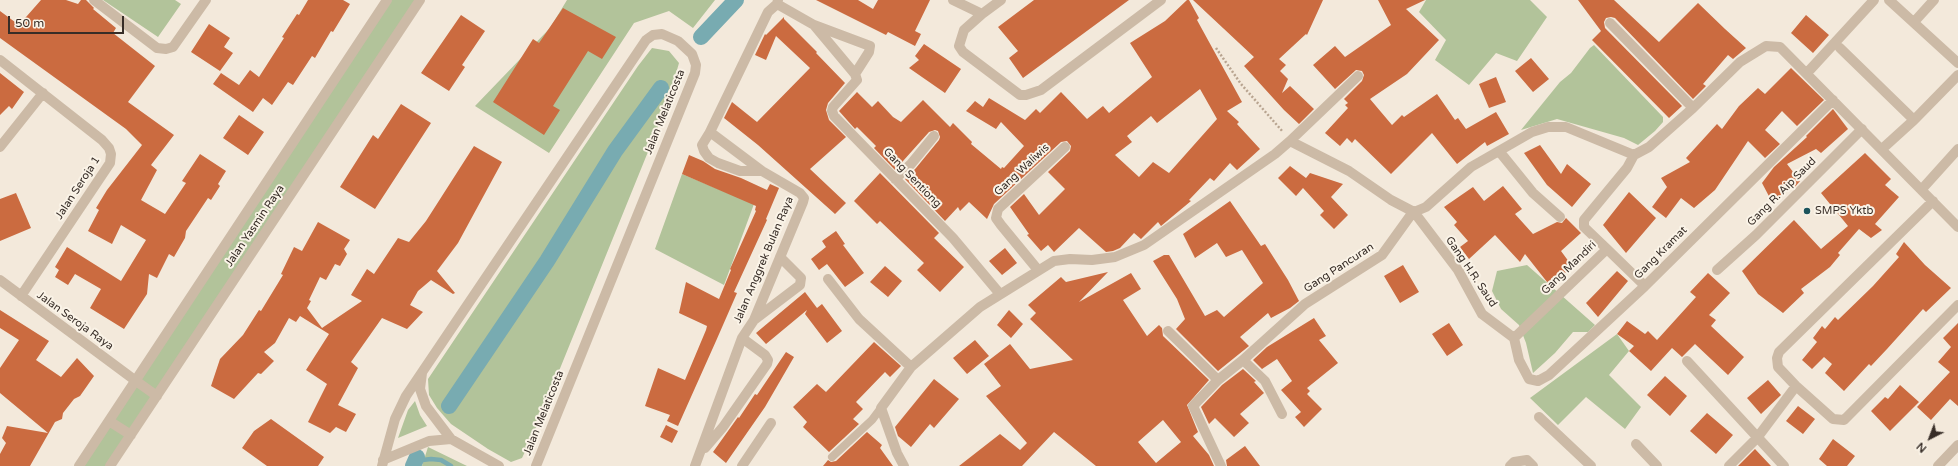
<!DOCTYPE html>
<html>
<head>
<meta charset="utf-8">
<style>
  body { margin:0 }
  #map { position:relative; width:1958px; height:466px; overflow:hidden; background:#f3e9db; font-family:"Varela Round",sans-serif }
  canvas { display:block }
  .north { position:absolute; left:1910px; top:418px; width:40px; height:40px; -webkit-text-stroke:3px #faf3e7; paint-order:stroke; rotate:222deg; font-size:11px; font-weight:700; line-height:16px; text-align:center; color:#372d27 }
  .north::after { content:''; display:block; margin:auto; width:14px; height:18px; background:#372d27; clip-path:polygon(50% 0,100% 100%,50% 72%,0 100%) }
  .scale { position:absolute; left:8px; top:16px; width:116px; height:18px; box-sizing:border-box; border:2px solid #372d27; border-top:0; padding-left:5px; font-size:12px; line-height:14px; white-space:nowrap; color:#372d27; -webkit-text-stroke:3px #faf3e7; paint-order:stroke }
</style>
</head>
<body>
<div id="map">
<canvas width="1958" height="466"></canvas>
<div class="north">N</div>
<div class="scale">50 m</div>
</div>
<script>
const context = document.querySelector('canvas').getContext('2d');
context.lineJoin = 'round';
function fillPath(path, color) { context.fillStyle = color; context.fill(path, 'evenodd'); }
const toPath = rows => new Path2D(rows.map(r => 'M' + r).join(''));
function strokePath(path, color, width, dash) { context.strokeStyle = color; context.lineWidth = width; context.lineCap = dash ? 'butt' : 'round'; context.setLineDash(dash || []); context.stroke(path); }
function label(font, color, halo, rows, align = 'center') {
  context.font = font + ' "Varela Round",sans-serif'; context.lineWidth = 4; context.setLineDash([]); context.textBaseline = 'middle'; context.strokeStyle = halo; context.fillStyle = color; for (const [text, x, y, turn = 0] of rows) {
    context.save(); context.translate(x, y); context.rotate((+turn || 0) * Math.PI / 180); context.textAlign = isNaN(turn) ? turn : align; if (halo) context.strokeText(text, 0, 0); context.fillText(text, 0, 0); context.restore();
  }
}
fillPath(toPath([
  [103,0,175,0,181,4,158,37],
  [387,0,420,0,110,466,79,466],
  [567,0,715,0,693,28,669,11,634,23,549,153,475,106,550,28],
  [1426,0,1530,0,1547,17,1517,61,1496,53,1469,85,1435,60,1446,40,1419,12],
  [1594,45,1663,117,1663,122,1655,131,1638,145,1624,138,1557,119,1521,130,1560,82,1571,73,1590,48],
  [652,48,669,51,679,63,667,105,533,435,522,458,511,462,488,449,451,424,437,408,429,395,428,379,638,66],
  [682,174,754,204,724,285,655,249],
  [1527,265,1595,325,1588,332,1573,332,1555,353,1533,373,1526,343,1519,325,1501,309,1492,291,1497,271],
  [1617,334,1629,351,1609,375,1641,407,1625,429,1586,397,1558,425,1530,398],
  [415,401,420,415,427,426,398,438,408,410],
  [428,447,467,466,422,466]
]), '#b2c39a');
strokePath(toPath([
  [414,461,431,459,441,460,451,466]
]), '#78abb1', 4.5);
strokePath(toPath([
  [701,37,736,0],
  [449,406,547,261,615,151,661,88],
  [413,466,417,457]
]), '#78abb1', 16);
fillPath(toPath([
  [41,0,66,0,78,4,81,0,86,0,94,8,93,9,116,28,113,33,155,66,128,102,174,135,151,165,157,170,141,200,165,214,186,183,182,181,200,154,226,171,218,184,220,186,211,200,208,198,186,231,185,238,174,257,169,254,157,278,149,274,147,294,124,329,90,308,101,289,75,274,68,285,55,277,59,270,55,267,67,247,121,281,146,240,121,225,112,244,88,231,99,210,96,208,107,190,142,145,126,129,0,38,0,11,19,25],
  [308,0,343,0,350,4,333,32,331,31,315,58,312,56,293,85,288,82,272,105,263,98,253,112,213,84,221,73,239,85,250,70,259,77,284,38,282,37,297,14,299,15],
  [816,0,858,0,873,9,878,0,930,0,915,31,921,34,915,46,888,32,886,35],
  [1034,0,1129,0,1023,78,1009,58,1018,51,998,27],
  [1187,0,1189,0,1199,18,1197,20,1242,102,1227,111,1239,122,1237,124,1260,149,1237,170,1230,163,1214,181,1210,178,1189,200,1191,201,1161,226,1158,222,1141,239,1134,233,1120,248,1113,251,1106,252,1079,228,1054,252,1048,245,1041,251,1027,235,1029,234,1010,207,1024,194,1039,215,1065,189,1048,172,1070,151,1071,146,1067,141,1061,142,994,204,987,219,969,202,960,211,958,207,945,221,905,179,916,168,939,140,940,137,938,131,935,130,929,132,895,170,874,148,876,146,857,127,855,129,839,111,857,92,872,107,878,101,893,117,901,122,923,100,950,127,953,123,972,142,971,144,1001,169,1002,167,1004,168,1024,146,1001,122,996,129,966,111,975,101,983,107,989,98,1025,120,1036,109,1040,113,1061,92,1087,119,1103,106,1109,113,1152,77,1130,43,1165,21],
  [1200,89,1217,119,1169,173,1153,162,1139,177,1115,155,1132,142,1127,136,1151,116,1157,123],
  [1193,0,1323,0,1307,35,1306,34,1279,59,1286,65,1280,71,1288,79,1282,93,1290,86,1314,109,1299,124,1284,110,1244,66,1254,57],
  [1378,0,1425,0,1406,9,1439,40,1407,74,1370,99,1392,125,1402,115,1404,117,1437,94,1455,120,1458,118,1466,129,1496,112,1509,134,1487,146,1485,142,1457,164,1432,133,1391,174,1355,139,1352,143,1347,138,1340,146,1325,133,1348,108,1345,105,1348,103,1344,99,1362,81,1364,75,1362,71,1356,70,1335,89,1313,65,1335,46,1345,57,1391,25],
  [1578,0,1614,0,1659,42,1698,3,1725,29,1746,48,1733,59,1728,55,1703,84,1706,86,1693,99,1615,18,1611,17,1606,18,1604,22,1605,28,1682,106,1669,118,1592,40,1601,31],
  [563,8,616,37,602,59,588,51,553,106,560,110,544,135,493,102,533,39,539,43],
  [461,15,485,31,462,65,465,67,449,91,421,73],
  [1806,15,1829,35,1813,53,1791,33],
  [784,17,784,19,817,52,816,53,845,83,828,103,826,110,829,120,846,137,810,169,846,203,835,214,758,145,724,118,732,102,757,122,810,68,776,36,766,60,755,55,765,34,766,35],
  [209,24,230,38,224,47,233,53,220,71,191,52],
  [924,44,961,69,945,93,909,68,919,60,915,56],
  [1531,58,1549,79,1533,92,1515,71],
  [1791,68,1824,100,1797,126,1782,111,1765,130,1780,144,1765,158,1748,141,1715,190,1694,208,1681,198,1666,218,1652,207,1667,187,1661,178,1690,162,1686,158,1717,124,1722,129,1739,106,1758,88,1765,94],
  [0,73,24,92,12,109,9,106,0,115],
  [1496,77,1506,102,1489,108,1479,84],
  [401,104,431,123,375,209,340,187,373,135,378,139],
  [1833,109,1848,129,1821,153,1816,149,1787,164,1800,181,1794,188,1792,186,1772,202,1762,183,1774,167,1807,137,1806,136],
  [239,115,264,132,248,155,223,138],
  [1540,145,1561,174,1567,164,1591,184,1572,207,1547,185,1524,153],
  [474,146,502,162,458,243,437,271,455,293,453,294,431,280,418,291,410,305,423,312,407,329,382,318,351,362,358,368,338,405,356,414,346,432,336,427,330,433,308,422,327,384,306,370,329,334,300,316,296,322,289,318,275,343,264,352,274,361,261,374,258,373,234,399,211,386,220,359,243,335,259,310,261,311,283,275,281,274,294,247,302,251,318,222,350,240,344,249,347,254,340,266,335,264,326,280,320,277,309,300,311,301,307,308,322,328,362,301,351,295,367,269,374,274,398,238,409,242,426,221],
  [1865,153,1891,179,1885,185,1899,197,1875,224,1882,230,1871,238,1859,229,1838,253,1840,255,1830,267,1801,289,1804,293,1783,313,1758,294,1742,271,1794,220,1821,249,1848,226,1821,193],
  [689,155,703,161,715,169,741,178,767,190,770,184,779,188,766,219,767,220,734,292,737,293,716,341,678,426,667,421,670,415,645,406,658,368,685,380,706,330,707,326,679,313,686,282,719,299,731,270,730,269,756,211,755,210,756,206,682,174],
  [1290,166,1306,178,1310,173,1343,184,1331,197,1348,215,1334,229,1320,215,1324,211,1303,188,1296,196,1278,178],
  [880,173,939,233,934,238,964,267,940,292,917,270,924,263,880,221,877,224,854,201],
  [1503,186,1522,209,1515,214,1533,234,1557,222,1562,223,1566,218,1581,233,1561,251,1572,266,1551,287,1525,254,1520,262,1495,235,1469,259,1460,247,1468,241,1454,225,1457,222,1444,207,1473,187,1484,201],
  [1629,192,1656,218,1626,253,1603,225],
  [16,193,31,228,0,241,0,199],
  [1230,201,1261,246,1265,244,1288,280,1299,301,1290,308,1271,318,1268,313,1240,337,1249,346,1218,371,1176,329,1185,319,1177,299,1153,261,1164,255,1169,255,1205,316,1217,310,1224,317,1263,283,1242,250,1226,257,1217,243,1195,258,1183,234],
  [836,231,845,244,843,245,864,273,845,287,827,264,819,270,811,259,826,247,822,241],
  [1904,242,1925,265,1951,288,1926,312,1923,309,1887,349,1871,366,1869,364,1844,391,1825,373,1832,364,1824,357,1812,369,1802,360,1817,342,1813,338,1822,326,1825,329,1835,317,1838,320,1873,286,1899,257,1896,254],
  [1005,248,1017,263,1002,275,989,261],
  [1403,265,1419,292,1400,303,1384,276],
  [885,266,902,281,888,297,870,282],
  [1617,271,1628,281,1598,317,1586,303],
  [1108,272,1079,302,1131,273,1141,289,1123,300,1147,336,1159,325,1162,328,1163,336,1209,380,1187,405,1198,432,1193,436,1209,455,1214,466,1096,466,1054,432,1022,466,959,466,1000,434,1020,450,1027,443,986,396,1001,386,984,364,1010,344,1030,369,1073,360,1030,319,1036,313,1028,305,1061,277,1066,282],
  [1163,420,1181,442,1156,463,1138,442],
  [1708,273,1730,293,1709,315,1716,320,1711,326,1744,357,1728,375,1695,344,1682,357,1672,348,1651,371,1629,351,1634,346,1617,334,1627,321,1645,334,1648,331,1657,340,1696,297,1690,292],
  [805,292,817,308,822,304,842,331,827,343,805,314,807,310,766,344,756,333],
  [0,310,49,341,36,360,61,377,77,358,94,376,80,396,74,399,63,413,62,419,55,422,30,466,0,466,0,454,6,443,2,438,7,426,48,433,0,393,0,368,19,340,0,328],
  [1009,310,1023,324,1011,338,997,325],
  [1314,318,1326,336,1319,340,1338,363,1307,388,1310,391,1307,394,1322,409,1304,427,1295,417,1301,412,1281,390,1292,381,1277,359,1262,369,1253,360,1267,347],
  [1449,323,1463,345,1447,356,1432,334],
  [1958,323,1958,406,1950,399,1931,420,1917,407,1950,372,1938,362,1951,347,1943,338],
  [975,340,989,356,967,374,953,358],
  [874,342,901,366,890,377,885,372,856,402,863,409,853,419,859,424,829,452,803,427,807,422,793,407,817,384,826,392],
  [786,352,794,357,765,407,726,463,713,452,738,417,739,418,755,394,757,395],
  [1243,369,1256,381,1254,382,1264,393,1240,414,1249,423,1234,437,1215,418,1209,424,1201,407,1222,385],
  [1665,376,1687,396,1670,416,1647,395],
  [934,379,959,399,934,428,930,424,911,447,898,436,895,427],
  [1768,380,1781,395,1761,414,1747,398],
  [1900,385,1919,402,1890,431,1871,411,1885,397,1888,399],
  [1798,406,1815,419,1803,434,1786,421],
  [1707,413,1733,435,1716,454,1690,431],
  [271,419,324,457,318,466,267,466,242,448,254,431],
  [666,425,678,431,672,443,660,437],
  [867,432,882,445,880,448,893,466,823,466,828,460,831,462,836,461],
  [1833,439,1855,456,1847,466,1827,466,1819,459],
  [1245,446,1260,466,1227,466,1226,460],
  [1755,449,1771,466,1738,466]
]), '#cb6b40');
strokePath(toPath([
  [1216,48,1241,84,1283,132]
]), '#b8a490', 2.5, [2, 2]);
strokePath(toPath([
  [832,457,872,420,881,408]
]), '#ccbaa6', 8);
strokePath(toPath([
  [94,0,157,48,166,49,173,47,206,0],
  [953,0,982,14],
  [1001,0,982,14,964,30,959,46,963,52,1020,95,1026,95,1041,90,1161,0],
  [1889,0,1958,63],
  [777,4,814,25,870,46,869,52,855,74],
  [1914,22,1934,0],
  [1610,23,1693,108],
  [814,25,855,74,857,80,833,107,832,111,834,116,953,238,1000,294],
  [1840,48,1914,120],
  [0,60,102,140,109,148,111,154,110,163,21,296],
  [1807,73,1874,0],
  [710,132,702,145,704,151,709,158,718,163,740,171,762,171],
  [1290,141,1358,76],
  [0,147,43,93],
  [1882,149,1914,120,1958,75],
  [1499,151,1533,193,1560,217],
  [895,179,911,164,934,136],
  [1922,189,1958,149],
  [1933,201,1779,352,1777,358,1778,367,1796,386,1833,419,1844,420,1958,305],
  [1414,212,1458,270,1482,314,1514,338],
  [1607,249,1645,286],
  [1038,270,1001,225,996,218,998,209,1065,147],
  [1717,270,1756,235,1862,129],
  [828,279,859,319,911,367],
  [0,280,136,381],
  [754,320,800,285,801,278,780,257],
  [1168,331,1218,380],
  [1514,338,1519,360,1529,379,1538,381,1549,375,1645,286,1833,100],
  [1514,338,1607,249,1584,227,1584,220,1627,168,1634,155],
  [1243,360,1265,381,1282,414],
  [1687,361,1784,466],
  [1539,417,1591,466],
  [451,439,499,466],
  [1636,444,1657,466],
  [705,448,723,427,767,364,768,360,765,355,742,338],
  [383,460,429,441,451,439,426,406,420,389,422,373],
  [382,466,395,419,406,396,646,40,653,35,662,34,678,41,692,54,696,65,695,73,536,466],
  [695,466,742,338,754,320,803,202,804,198,800,193,762,171,710,132,768,12,777,4,778,0],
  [742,466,771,423],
  [904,466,897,453,881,408,911,367,980,307,1054,261,1070,259,1092,260,1115,257,1144,245,1275,154,1290,141,1349,171,1391,200,1414,212,1426,207,1471,167,1532,132,1548,127,1566,127,1634,155,1649,147,1693,108,1740,62,1766,46,1780,47,1958,227],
  [1221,466,1193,406,1218,380,1243,360,1305,304,1382,255,1413,212],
  [1510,466,1514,462,1527,460,1533,466],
  [1729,466,1757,438,1796,386],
  [1938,466,1958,445]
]), '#ccbaa6', 10);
strokePath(toPath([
  [136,381,157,396],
  [109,421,131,435],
  [79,466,387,0],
  [110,466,420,0]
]), '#ccbaa6', 10);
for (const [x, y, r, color] of [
  [1807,211,4,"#1b535b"]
]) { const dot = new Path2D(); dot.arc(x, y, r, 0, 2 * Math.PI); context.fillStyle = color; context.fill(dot); strokePath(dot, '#faf3e7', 1.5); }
label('11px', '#372d27', '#faf3e7', [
  ["Jalan Melaticosta",665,112,-68],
  ["Gang Waliwis",1022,170,-43],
  ["Gang Sentiong",912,178,46],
  ["Jalan Seroja 1",78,188,-57],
  ["Gang R. Aip Saud",1782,192,-45],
  ["Jalan Yasmin Raya",255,226,-56],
  ["Gang Kramat",1661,253,-45],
  ["Jalan Anggrek Bulan Raya",764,260,-67],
  ["Gang Pancuran",1339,268,-33],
  ["Gang Mandiri",1569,268,-44],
  ["Gang H.R. Saud",1471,272,56],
  ["Jalan Seroja Raya",75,321,36],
  ["Jalan Melaticosta",544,413,-68]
]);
label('11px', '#372d27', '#faf3e7', [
  ["SMPS Yktb",1815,211]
], 'left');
</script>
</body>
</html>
